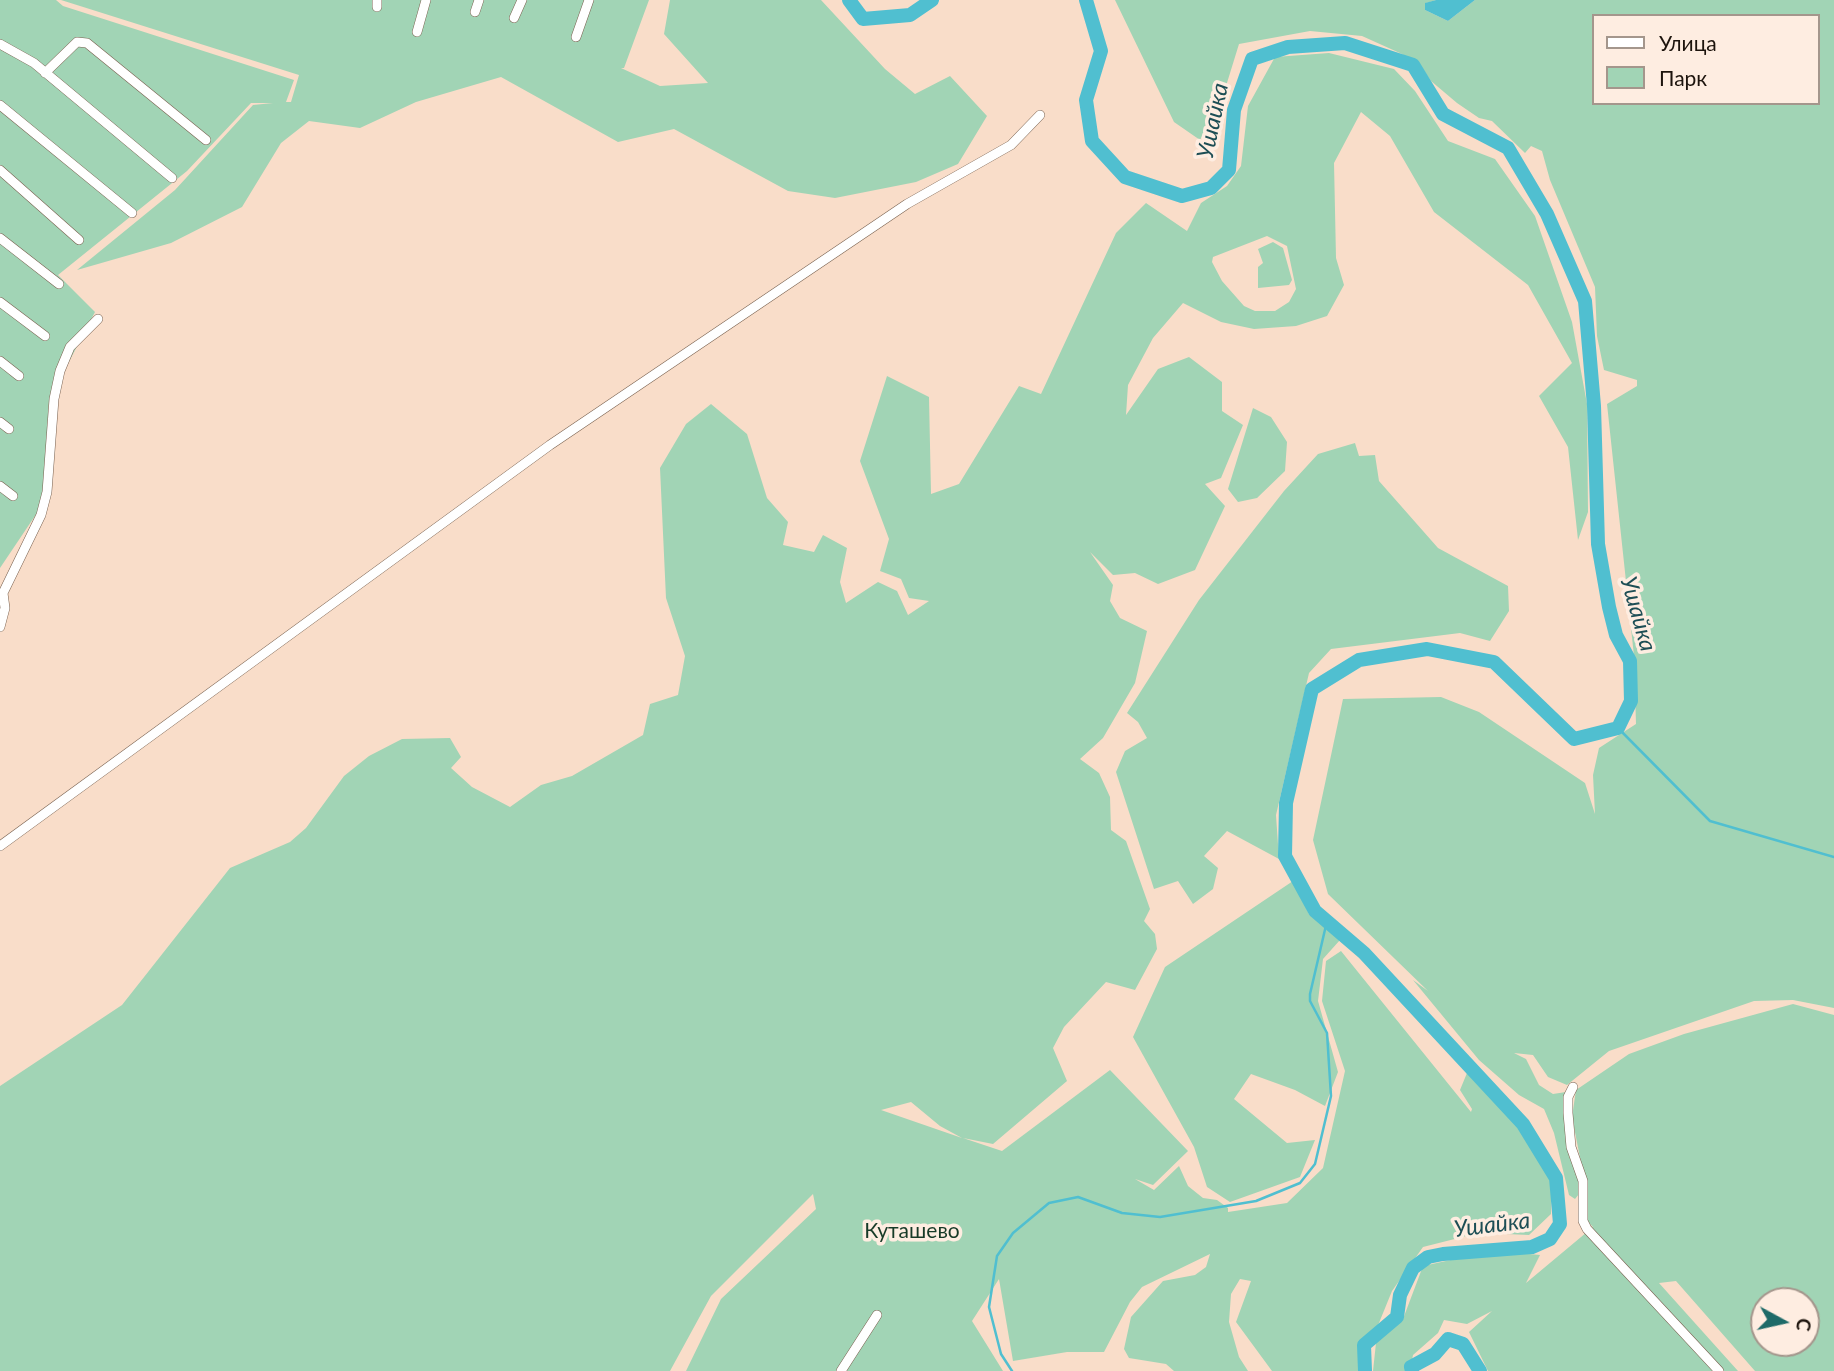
<!DOCTYPE html>
<html>
<head>
<meta charset="utf-8">
<style>
  body { margin:0 }
  #map { position:relative; width:1834px; height:1371px; overflow:hidden; background:#f9ddc9; font-family:Lato,sans-serif }
  canvas { display:block }
  .legend { position:absolute; left:1592px; top:14px; width:228px; height:91px; box-sizing:border-box; background:#feede1; border:2px solid #a4968c; margin:0; padding:9px 12px; list-style:none; font-size:21px; color:#1d140d }
  .legend li { display:flex; align-items:center; gap:14px; height:35px }
  .legend b { width:35px; border:2px solid #a4968c }
  .north { position:absolute; left:1750px; top:1287px; width:70px; height:70px; box-sizing:border-box; background:#feede1; border:2px solid #a4968c; border-radius:50%; rotate:98deg; font-size:19px; font-weight:700; line-height:28px; text-align:center; color:#1d140d }
  .north::after { content:''; display:block; margin:auto; width:24px; height:32px; background:#1e6a68; clip-path:polygon(50% 0,100% 100%,50% 72%,0 100%) }
</style>
</head>
<body>
<div id="map">
<canvas width="1834" height="1371"></canvas>
<ul class="legend">
<li><b style="height:9px;background:#fff"></b>Улица</li>
<li><b style="height:19px;background:#a1d4b5"></b>Парк</li>
</ul>
<div class="north">С</div>
</div>
<script>
const context = document.querySelector('canvas').getContext('2d');
context.lineJoin = 'round';
function fillPath(path, color) { context.fillStyle = color; context.fill(path, 'evenodd'); }
const toPath = rows => new Path2D(rows.map(r => 'M' + r).join(''));
function strokePath(path, color, width, dash) { context.strokeStyle = color; context.lineWidth = width; context.lineCap = dash ? 'butt' : 'round'; context.setLineDash(dash || []); context.stroke(path); }
function label(font, color, halo, rows, align = 'center') {
  context.font = font + ' Lato,sans-serif'; context.lineWidth = 7; context.setLineDash([]); context.textBaseline = 'middle'; context.strokeStyle = halo; context.fillStyle = color; for (const [text, x, y, turn = 0] of rows) {
    context.save(); context.translate(x, y); context.rotate((+turn || 0) * Math.PI / 180); context.textAlign = isNaN(turn) ? turn : align; if (halo) context.strokeText(text, 0, 0); context.fillText(text, 0, 0); context.restore();
  }
}
fillPath(toPath([
  [0,0,56,0,63,6,294,80,286,102,291,102,299,75,61,0,649,0,624,68,621,68,660,86,708,83,664,34,670,0,821,0,885,69,915,94,950,76,987,116,958,164,916,182,835,198,788,191,674,129,618,142,501,77,416,102,360,128,309,121,281,143,242,207,171,243,77,270,175,190,253,105,273,103,251,103,187,171,58,275,95,312,49,400,43,504,0,568],
  [1115,0,1436,0,1426,3,1425,10,1448,21,1475,0,1834,0,1834,1008,1793,1000,1754,1001,1609,1051,1567,1085,1548,1077,1533,1055,1514,1053,1526,1059,1539,1085,1553,1094,1566,1092,1563,1107,1569,1156,1578,1178,1579,1194,1575,1199,1569,1195,1554,1133,1544,1109,1519,1095,1479,1060,1413,980,1428,991,1328,894,1313,840,1343,699,1441,697,1479,712,1585,783,1595,814,1593,775,1599,748,1636,724,1634,656,1607,404,1637,386,1637,380,1604,370,1597,336,1595,287,1550,180,1542,151,1531,146,1525,153,1492,121,1479,118,1457,103,1431,81,1421,66,1402,54,1362,36,1310,31,1239,44,1222,99,1200,140,1174,122],
  [1594,16,1818,16,1818,103,1594,103],
  [1329,53,1394,69,1415,91,1448,141,1495,159,1535,216,1572,322,1587,404,1588,512,1578,540,1568,447,1539,396,1572,363,1528,285,1434,212,1390,136,1361,112,1334,163,1336,258,1344,285,1327,316,1296,326,1254,329,1221,322,1183,303,1153,338,1128,385,1126,415,1158,369,1189,357,1222,382,1222,411,1243,425,1221,478,1205,484,1225,506,1195,570,1158,584,1135,573,1113,575,1090,552,1113,585,1110,601,1120,618,1147,631,1135,683,1103,738,1080,759,1099,773,1110,797,1111,830,1126,841,1150,909,1144,921,1155,934,1157,949,1135,990,1106,982,1064,1027,1053,1048,1067,1081,993,1144,963,1138,1002,1151,1110,1070,1188,1151,1153,1185,1135,1179,1154,1190,1179,1166,1188,1186,1203,1198,1217,1200,1228,1208,1228,1212,1287,1203,1323,1168,1345,1071,1322,1001,1326,961,1341,951,1471,1112,1472,1109,1460,1090,1467,1073,1516,1123,1551,1181,1551,1214,1529,1235,1506,1234,1498,1228,1423,1247,1392,1291,1361,1367,1363,1371,1272,1371,1236,1322,1251,1281,1240,1279,1231,1294,1229,1322,1239,1357,1248,1371,1174,1371,1166,1364,1129,1358,1124,1349,1131,1317,1163,1281,1195,1275,1206,1267,1210,1254,1142,1287,1130,1302,1104,1352,1067,1352,1013,1361,999,1279,972,1321,1003,1371,686,1371,721,1299,816,1209,813,1194,711,1296,670,1371,0,1371,0,1086,122,1005,230,868,290,842,306,828,344,776,369,756,402,739,450,738,461,757,451,768,472,787,510,807,541,785,572,776,643,735,650,704,678,695,685,656,666,598,660,468,686,424,711,404,747,434,767,498,788,522,783,545,814,552,823,535,847,548,840,582,846,603,878,582,897,591,908,615,929,601,909,598,901,579,880,571,889,539,860,461,887,376,929,397,931,494,959,484,1019,386,1041,394,1116,233,1146,203,1187,231,1201,203,1227,186,1241,166,1248,106,1275,57],
  [1267,236,1287,246,1296,289,1289,302,1275,311,1255,311,1244,306,1222,281,1212,262,1213,257],
  [911,1102,940,1126,962,1138,881,1110],
  [1273,242,1283,248,1292,280,1289,285,1258,288,1258,267,1263,263,1258,249],
  [1253,408,1271,417,1287,442,1285,471,1257,498,1238,502,1228,489],
  [1355,443,1359,456,1375,455,1379,481,1438,548,1508,586,1509,611,1490,641,1460,633,1331,649,1309,673,1276,815,1279,859,1227,831,1204,856,1218,868,1213,889,1193,904,1178,881,1154,889,1116,772,1125,751,1147,738,1138,722,1127,713,1199,600,1284,491,1318,454],
  [1293,881,1309,914,1340,940,1323,959,1318,1001,1338,1072,1325,1106,1295,1090,1251,1074,1234,1099,1287,1143,1315,1140,1300,1177,1230,1202,1207,1187,1194,1147,1133,1037,1165,967],
  [1793,1004,1834,1015,1834,1371,1755,1371,1676,1281,1659,1283,1738,1371,1488,1371,1469,1332,1492,1311,1467,1324,1444,1320,1438,1333,1413,1355,1410,1371,1373,1371,1376,1343,1403,1319,1423,1266,1469,1256,1520,1253,1540,1255,1526,1283,1593,1227,1588,1222,1587,1193,1572,1117,1576,1090,1629,1054,1684,1034],
  [1764,1301,1806,1301,1806,1343,1764,1343]
]), '#a1d4b5');
fillPath(toPath([
  [1436,0,1475,0,1448,21,1425,10,1425,3]
]), '#50bfd0');
strokePath(toPath([
  [1618,728,1710,821,1834,857],
  [1012,1371,1001,1354,989,1307,997,1256,1013,1233,1049,1203,1078,1197,1122,1213,1160,1217,1256,1201,1300,1183,1315,1164,1331,1096,1327,1033,1310,1001,1310,994,1327,921]
]), '#50bfd0', 2.5);
strokePath(toPath([
  [849,0,863,19,910,15,932,0],
  [1086,0,1101,51,1086,100,1092,141,1125,177,1182,196,1211,188,1229,170,1234,110,1252,59,1288,47,1345,43,1413,65,1443,114,1508,148,1547,214,1585,301,1594,406,1598,544,1609,607,1616,635,1630,661,1631,701,1618,728,1574,739,1494,662,1427,649,1359,660,1312,689,1286,803,1285,856,1315,911,1364,953,1523,1124,1556,1178,1560,1224,1550,1239,1532,1247,1443,1254,1428,1257,1413,1268,1400,1295,1397,1317,1364,1345,1365,1371],
  [1412,1371,1411,1367,1435,1354,1448,1339,1463,1344,1480,1371]
]), '#50bfd0', 14);
const minor = toPath([
  [377,0,377,7],
  [475,12,479,0],
  [514,18,522,0],
  [417,32,426,0],
  [576,37,589,0],
  [0,44,34,63,172,178],
  [45,73,77,42,87,43,206,140],
  [0,105,132,213],
  [0,170,79,240],
  [0,238,59,284],
  [0,302,45,336],
  [0,361,19,376],
  [0,422,9,429],
  [0,486,13,496],
  [0,627,5,608,3,593,41,515,47,492,54,399,60,371,70,347,98,319],
  [0,846,550,445,907,204,1011,145,1040,115],
  [1573,1087,1568,1097,1568,1113,1571,1147,1583,1181,1583,1221,1587,1229,1719,1371],
  [841,1371,877,1315]
]);
strokePath(minor, '#79614f', 10);
strokePath(minor, '#fff', 9);
label('21px', '#173a27', '#feede1', [
  ["Куташево",912,1231]
]);
label('italic 23px', '#1d4e55', '#feede1', [
  ["Ушайка",1213,121,-78],
  ["Ушайка",1638,614,74],
  ["Ушайка",1492,1225,-7]
]);
</script>
</body>
</html>
